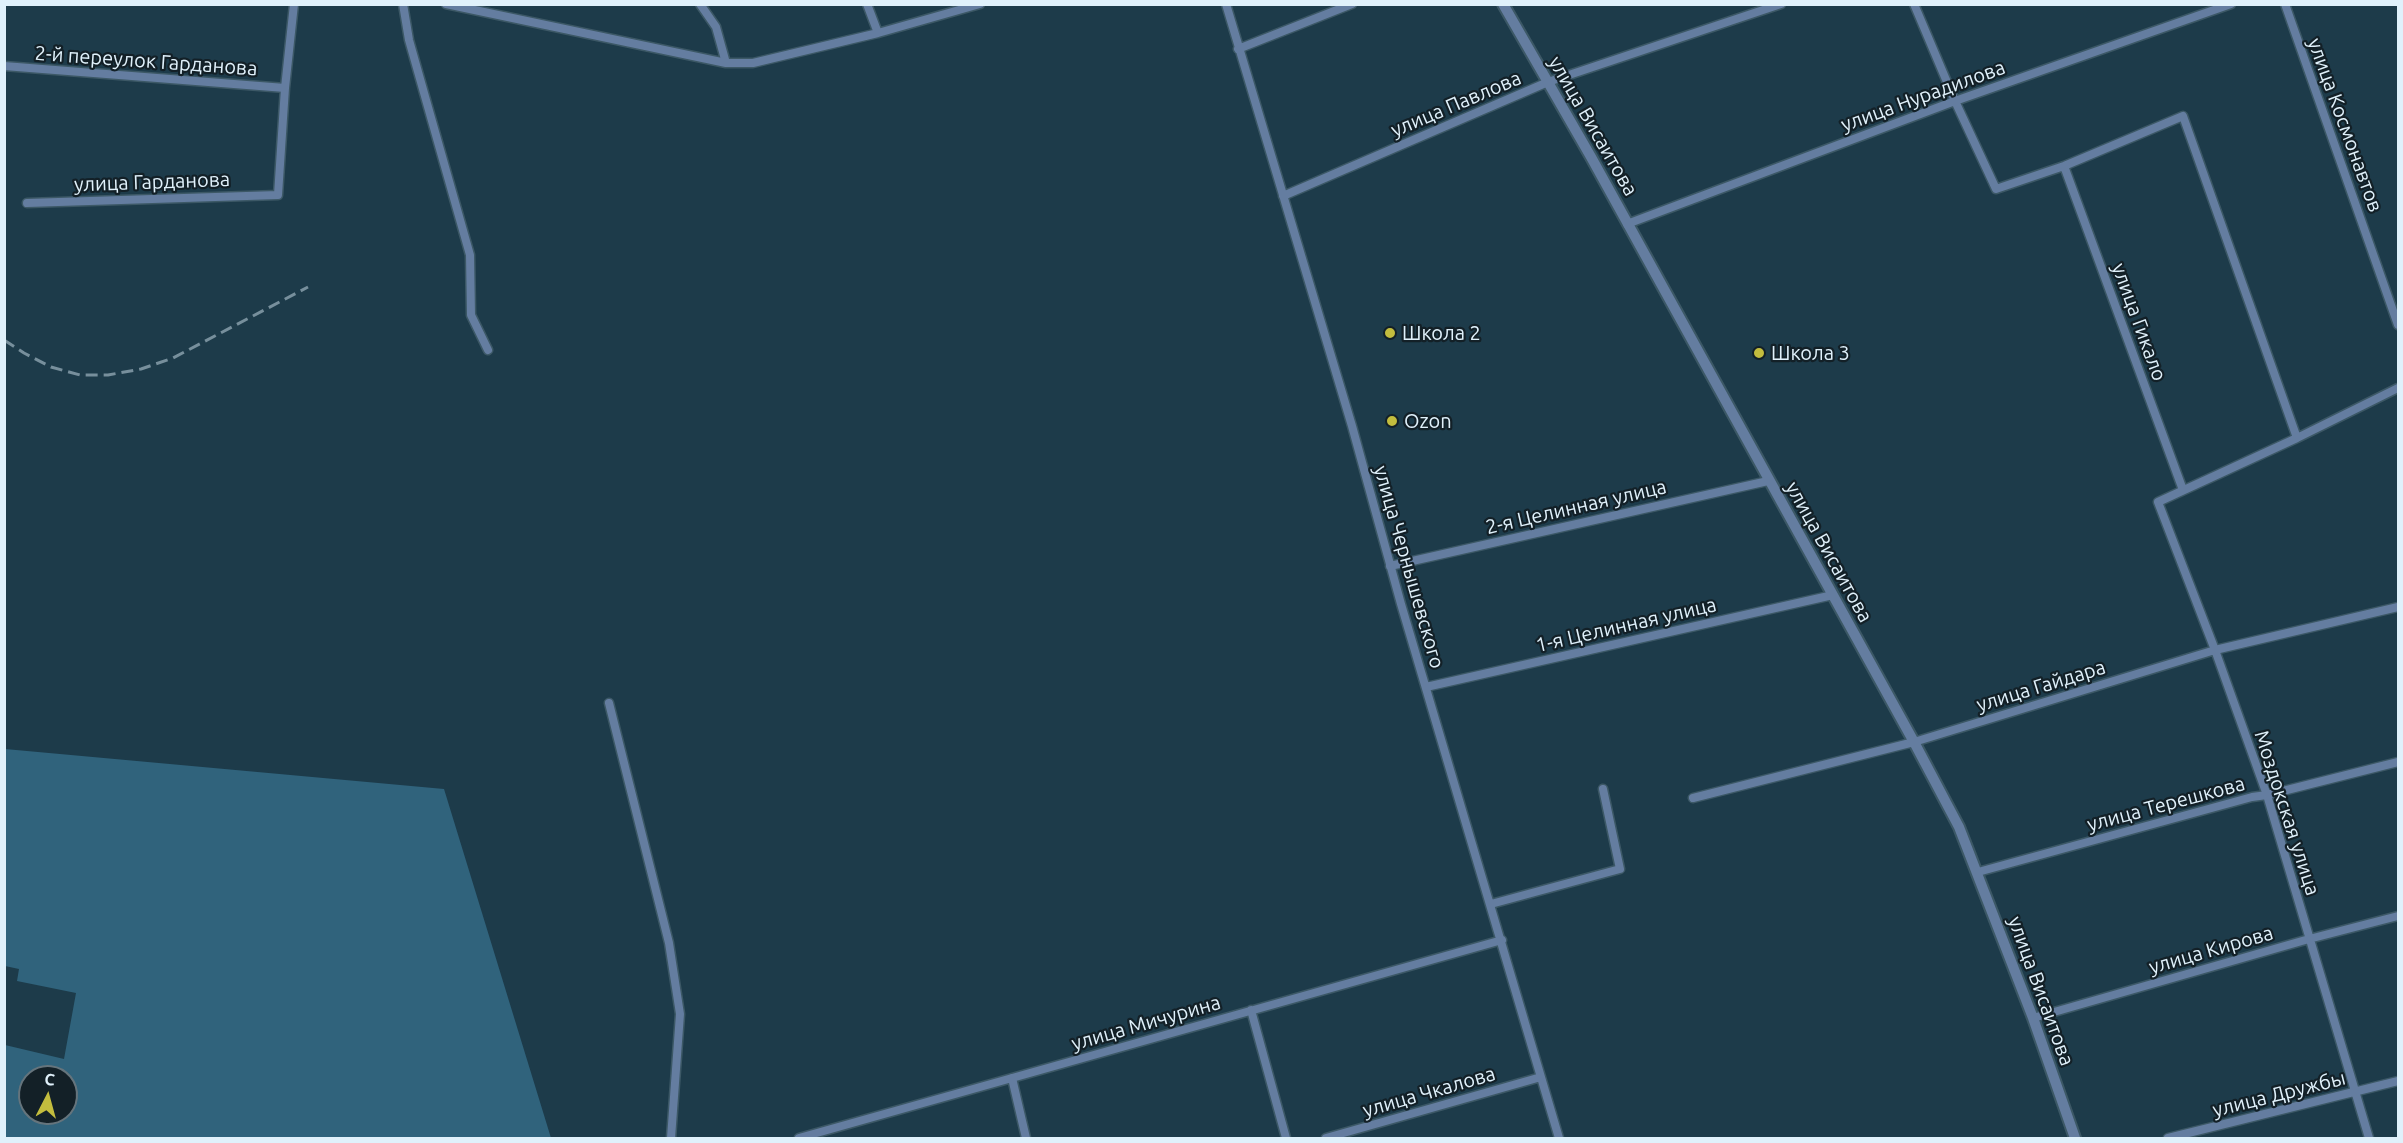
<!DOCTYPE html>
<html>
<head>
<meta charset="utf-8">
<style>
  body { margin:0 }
  #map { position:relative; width:2403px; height:1143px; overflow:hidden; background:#1d3b4a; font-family:Ubuntu,sans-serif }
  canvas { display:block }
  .frame { position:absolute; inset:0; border:6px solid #e0f1fb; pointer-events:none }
  .north { position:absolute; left:18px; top:1065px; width:60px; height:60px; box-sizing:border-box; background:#132027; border:2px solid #65747c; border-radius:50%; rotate:6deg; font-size:16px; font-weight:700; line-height:24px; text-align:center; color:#e0f1fb }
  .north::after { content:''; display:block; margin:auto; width:21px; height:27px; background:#c3bd3e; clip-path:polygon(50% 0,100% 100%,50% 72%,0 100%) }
</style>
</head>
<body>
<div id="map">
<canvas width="2403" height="1143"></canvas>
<div class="frame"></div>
<div class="north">С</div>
</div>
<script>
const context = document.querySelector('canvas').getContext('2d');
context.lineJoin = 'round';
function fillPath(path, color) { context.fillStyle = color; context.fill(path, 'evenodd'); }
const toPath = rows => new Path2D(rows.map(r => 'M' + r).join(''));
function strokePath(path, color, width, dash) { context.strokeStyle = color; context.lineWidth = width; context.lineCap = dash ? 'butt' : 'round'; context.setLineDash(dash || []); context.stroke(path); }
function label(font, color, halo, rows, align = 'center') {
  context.font = font + ' Ubuntu,sans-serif'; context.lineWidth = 4.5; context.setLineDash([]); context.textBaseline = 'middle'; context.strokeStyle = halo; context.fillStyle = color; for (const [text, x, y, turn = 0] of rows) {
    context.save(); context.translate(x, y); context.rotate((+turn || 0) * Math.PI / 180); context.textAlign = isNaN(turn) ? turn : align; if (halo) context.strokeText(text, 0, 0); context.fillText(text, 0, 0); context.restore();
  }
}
fillPath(toPath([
  [5,749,444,789,551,1138,5,1138,5,1045,64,1059,76,993,17,981,19,969,5,966],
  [30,1077,66,1077,66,1113,30,1113]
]), '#30637c');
const minor = toPath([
  [403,4,409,40,470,255,471,315,488,350],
  [446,4,726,63,753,63,878,33,980,4],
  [700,4,716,27,726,63],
  [867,4,878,33],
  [1226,4,1352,426,1401,604,1559,1138],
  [1914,4,1955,101,1996,189,2064,166,2183,116,2297,438],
  [2285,4,2398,325],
  [1238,49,1352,4],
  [4,66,285,88],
  [2064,166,2183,490],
  [1283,196,1548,82,1781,4],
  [27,203,278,195,285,88,294,4],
  [1627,224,1955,101,2231,4],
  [1390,566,1768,481],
  [1426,687,1833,595],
  [609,703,669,943,680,1014,671,1138],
  [1693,798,1914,742,2215,650,2398,607],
  [1978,872,2252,797,2267,795,2398,762],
  [1491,904,1620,869,1603,789],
  [1251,1010,1286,1138],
  [2033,1018,2309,939,2398,916],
  [1012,1078,1026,1138],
  [799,1138,1502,940],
  [1326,1138,1541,1077],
  [2168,1138,2398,1081],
  [2369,1138,2267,795,2215,650,2158,502,2297,438,2398,388]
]);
const tertiary = toPath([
  [1503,4,1591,157,1914,742,1959,827,2033,1018,2075,1138]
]);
strokePath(minor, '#3c5866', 11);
strokePath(tertiary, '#3c5866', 14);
strokePath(minor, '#647da0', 8);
strokePath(tertiary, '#647da0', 10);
strokePath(toPath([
  [4,340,24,353,51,367,80,375,108,375,141,369,173,358,308,287]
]), '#778f9c', 3, [12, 6]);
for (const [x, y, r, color] of [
  [1390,333,6,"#c3bd3e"],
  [1759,353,6,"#c3bd3e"],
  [1392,421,6,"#c3bd3e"]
]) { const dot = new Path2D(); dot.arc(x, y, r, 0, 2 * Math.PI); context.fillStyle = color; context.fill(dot); strokePath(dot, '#132027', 2); }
label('20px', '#e0f1fb', '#132027', [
  ["2-й переулок Гарданова",146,61,4],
  ["улица Нурадилова",1923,96,-20],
  ["улица Павлова",1456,104,-23],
  ["улица Космонавтов",2345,125,70],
  ["улица Висаитова",1593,126,60],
  ["улица Гарданова",152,182,-2],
  ["улица Гикало",2139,322,70],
  ["2-я Целинная улица",1576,507,-13],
  ["улица Висаитова",1829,552,61],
  ["улица Чернышевского",1409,567,74],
  ["1-я Целинная улица",1626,625,-13],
  ["улица Гайдара",2041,686,-17],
  ["улица Терешкова",2166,804,-15],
  ["Моздокская улица",2287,813,72],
  ["улица Кирова",2211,950,-16],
  ["улица Висаитова",2041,991,70],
  ["улица Мичурина",1146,1023,-16],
  ["улица Чкалова",1429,1092,-16],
  ["улица Дружбы",2279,1094,-14]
]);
label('20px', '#e0f1fb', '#132027', [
  ["Школа 2",1402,333],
  ["Школа 3",1771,353],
  ["Ozon",1404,421]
], 'left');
</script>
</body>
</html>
